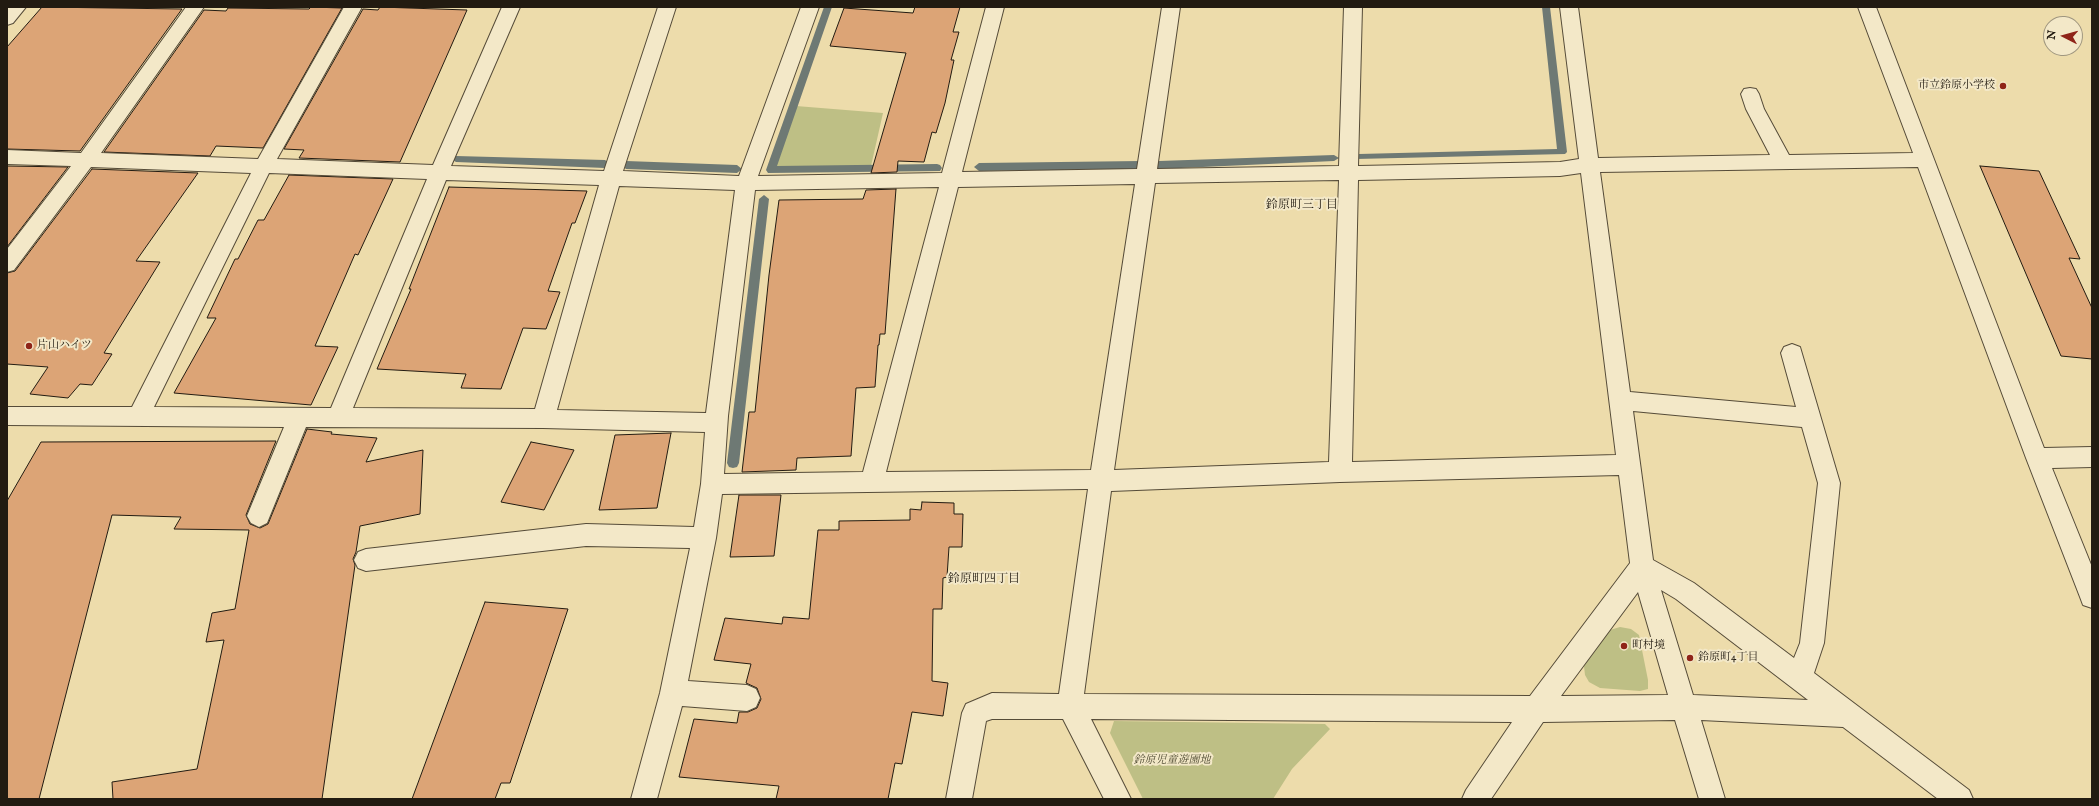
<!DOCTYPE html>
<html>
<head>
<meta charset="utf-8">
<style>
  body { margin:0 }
  #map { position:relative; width:2099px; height:806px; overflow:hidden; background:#eddcab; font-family:"IM FELL English",serif }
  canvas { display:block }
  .frame { position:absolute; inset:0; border:8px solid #221b11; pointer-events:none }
  .north { position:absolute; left:2043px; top:16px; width:40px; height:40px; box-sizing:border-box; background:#f3e8c8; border:1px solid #9f967f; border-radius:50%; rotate:276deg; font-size:11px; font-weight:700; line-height:16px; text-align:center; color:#221b11 }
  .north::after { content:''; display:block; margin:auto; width:14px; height:18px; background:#8f2418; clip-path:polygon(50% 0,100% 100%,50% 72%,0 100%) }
</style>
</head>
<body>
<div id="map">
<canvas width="2099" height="806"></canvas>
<div class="frame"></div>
<div class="north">N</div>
</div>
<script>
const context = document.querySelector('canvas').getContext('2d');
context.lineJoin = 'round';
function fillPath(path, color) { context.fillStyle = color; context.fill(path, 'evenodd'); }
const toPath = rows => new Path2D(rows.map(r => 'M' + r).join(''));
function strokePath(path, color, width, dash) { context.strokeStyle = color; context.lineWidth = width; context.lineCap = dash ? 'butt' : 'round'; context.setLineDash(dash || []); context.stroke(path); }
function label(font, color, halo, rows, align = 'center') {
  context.font = font + ' "IM FELL English","Noto Serif JP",serif'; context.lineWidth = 4; context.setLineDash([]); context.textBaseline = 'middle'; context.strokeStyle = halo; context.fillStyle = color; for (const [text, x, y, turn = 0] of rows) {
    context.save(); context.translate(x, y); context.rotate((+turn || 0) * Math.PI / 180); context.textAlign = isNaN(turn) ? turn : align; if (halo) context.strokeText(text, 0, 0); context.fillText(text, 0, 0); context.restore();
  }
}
fillPath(toPath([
  [796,106,883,113,871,166,776,169,774,166],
  [1620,627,1631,629,1639,635,1648,680,1648,689,1640,691,1600,688,1589,682,1585,675,1584,666,1610,630],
  [1114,721,1325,724,1330,729,1292,769,1273,799,1143,799,1110,733]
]), '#bebf85');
fillPath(toPath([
  [824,7,832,7,777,166,937,164,940,165,942,168,940,171,768,173,766,170,824,7],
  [1542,7,1550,7,1567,152,1565,154,1356,159,1354,157,1356,155,1359,154,1557,149,1542,7],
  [1334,155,1339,158,1334,161,1159,169,1154,165,1159,161,1334,155],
  [456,156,605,160,610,164,605,168,456,162,451,159,456,156],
  [626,161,737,165,742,169,737,173,626,169,621,165,626,161],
  [1141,161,1146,165,1141,169,979,171,974,167,979,163,1141,161],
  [764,195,769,199,739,463,737,467,733,468,729,467,727,463,759,199,764,195]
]), '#6e7974');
const building = toPath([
  [42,7,182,9,80,151,7,149,7,47,42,7],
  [311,7,342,8,263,148,216,146,210,156,104,152,204,10,226,11,228,8,309,9,311,7],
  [380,7,467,10,400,162,299,158,304,150,284,149,363,9,378,10,380,7],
  [915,7,960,7,953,32,959,32,951,60,954,60,945,103,936,133,932,132,924,162,898,161,897,172,871,173,906,53,830,46,844,8,913,13,915,7],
  [7,166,68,167,7,247,7,166],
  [1980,166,2039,171,2080,259,2069,258,2092,308,2092,359,2061,356,1980,166],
  [92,169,198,173,136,261,160,262,104,353,112,354,92,385,80,384,68,398,30,394,48,367,7,364,7,273,15,271,92,169],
  [289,175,393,179,358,255,355,254,315,346,338,347,311,405,174,393,216,318,207,318,235,259,238,259,258,220,264,220,289,175],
  [449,187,587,191,575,223,572,223,548,291,560,292,546,329,523,328,501,389,461,388,466,374,377,369,411,289,409,289,449,187],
  [896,189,885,334,880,334,879,345,878,345,875,387,856,388,851,456,797,458,796,470,742,472,749,412,755,412,769,275,779,200,863,199,866,190,896,189],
  [307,429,332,432,331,434,377,438,366,462,423,450,420,514,360,526,356,552,353,559,355,565,322,799,113,799,112,782,197,769,224,640,206,642,212,613,235,609,249,530,174,529,181,517,112,515,39,799,7,799,7,501,41,442,276,441,246,515,250,524,260,528,268,524,307,429],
  [671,433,657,508,599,510,615,435,671,433],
  [531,442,574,450,544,510,501,502,531,442],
  [739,495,781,495,774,556,730,557,739,495],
  [922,502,954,503,954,514,963,514,962,547,949,547,947,577,943,578,942,609,933,609,932,681,948,683,943,716,912,712,902,764,895,763,888,799,776,799,779,786,679,777,694,719,737,723,739,712,748,712,757,708,761,699,757,688,746,683,751,664,714,660,725,618,782,624,783,617,809,619,818,530,839,530,839,521,910,520,910,509,921,510,922,502],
  [485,602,568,609,510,783,501,783,495,799,412,799,485,602]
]);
fillPath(building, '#dca476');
strokePath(building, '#221b11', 1);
const street = toPath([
  [26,7,13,23,7,25,8,7,26,7],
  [186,7,204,7,101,153,258,159,344,7,362,7,277,159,433,165,502,7,520,7,451,166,604,171,658,7,676,7,623,171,739,176,801,7,819,7,758,176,942,173,986,7,1004,7,962,172,1137,169,1162,7,1180,7,1157,169,1339,166,1344,7,1362,7,1358,166,1560,162,1579,159,1560,7,1578,7,1598,158,1770,155,1746,109,1741,94,1744,89,1750,88,1756,89,1759,94,1764,109,1789,155,1913,153,1858,7,1876,7,2044,448,2092,447,2092,467,2052,468,2092,567,2092,608,2083,605,2080,597,2026,458,1918,167,1600,172,1630,392,1796,407,1781,353,1784,347,1792,344,1800,347,1840,483,1824,643,1814,673,1969,790,1973,799,1938,799,1843,727,1701,720,1725,799,1699,799,1675,720,1543,722,1491,799,1462,799,1466,790,1512,722,1091,719,1131,799,1104,799,1063,719,992,719,986,721,972,799,946,799,962,713,966,704,992,693,1059,694,1088,489,1086,489,722,494,716,538,688,681,747,685,756,689,760,698,756,707,747,711,682,706,657,799,631,799,660,693,690,548,586,546,366,571,358,568,354,560,358,552,366,549,586,524,694,527,701,484,705,432,543,428,306,427,267,523,259,527,251,523,247,516,284,427,7,425,7,407,132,407,251,173,91,167,14,270,7,272,7,249,71,166,7,164,7,150,81,153,186,7],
  [269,173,427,179,331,408,154,407,269,173],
  [1581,173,1616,455,1352,462,1358,180,1560,176,1581,173],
  [446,180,599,185,535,409,353,408,446,180],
  [1339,180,1329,462,1114,470,1155,183,1339,180],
  [1135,184,1091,470,886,472,958,187,1135,184],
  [619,186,735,190,706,413,557,410,619,186],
  [939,187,863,472,724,474,728,416,755,190,939,187],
  [1633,411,1802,427,1818,483,1800,643,1794,658,1694,583,1653,560,1633,411],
  [1619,475,1630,563,1530,696,1084,694,1111,491,1340,482,1619,475],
  [1661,590,1676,599,1808,700,1693,695,1661,590],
  [1638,592,1668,695,1561,696,1638,592]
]);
strokePath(street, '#554b38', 2);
fillPath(street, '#f3e8c8');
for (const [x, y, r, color] of [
  [2003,86,4,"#8f2418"],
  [29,346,4,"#8f2418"],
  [1624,646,4,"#8f2418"],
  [1690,658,4,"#8f2418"]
]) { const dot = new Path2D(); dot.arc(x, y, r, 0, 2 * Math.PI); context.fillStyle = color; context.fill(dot); strokePath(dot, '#f3e8c8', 1.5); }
label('11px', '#221b11', '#f3e8c8', [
  ["市立鈴原小学校",1995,86,"right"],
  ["片山ハイツ",37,346],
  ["町村境",1632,646],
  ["鈴原町4丁目",1698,658]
], 'left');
label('italic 11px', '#514c34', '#f3e8c8', [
  ["鈴原児童遊園地",1172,761]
]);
label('12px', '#221b11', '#f3e8c8', [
  ["鈴原町三丁目",1302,206],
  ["鈴原町四丁目",984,580]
]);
</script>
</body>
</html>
